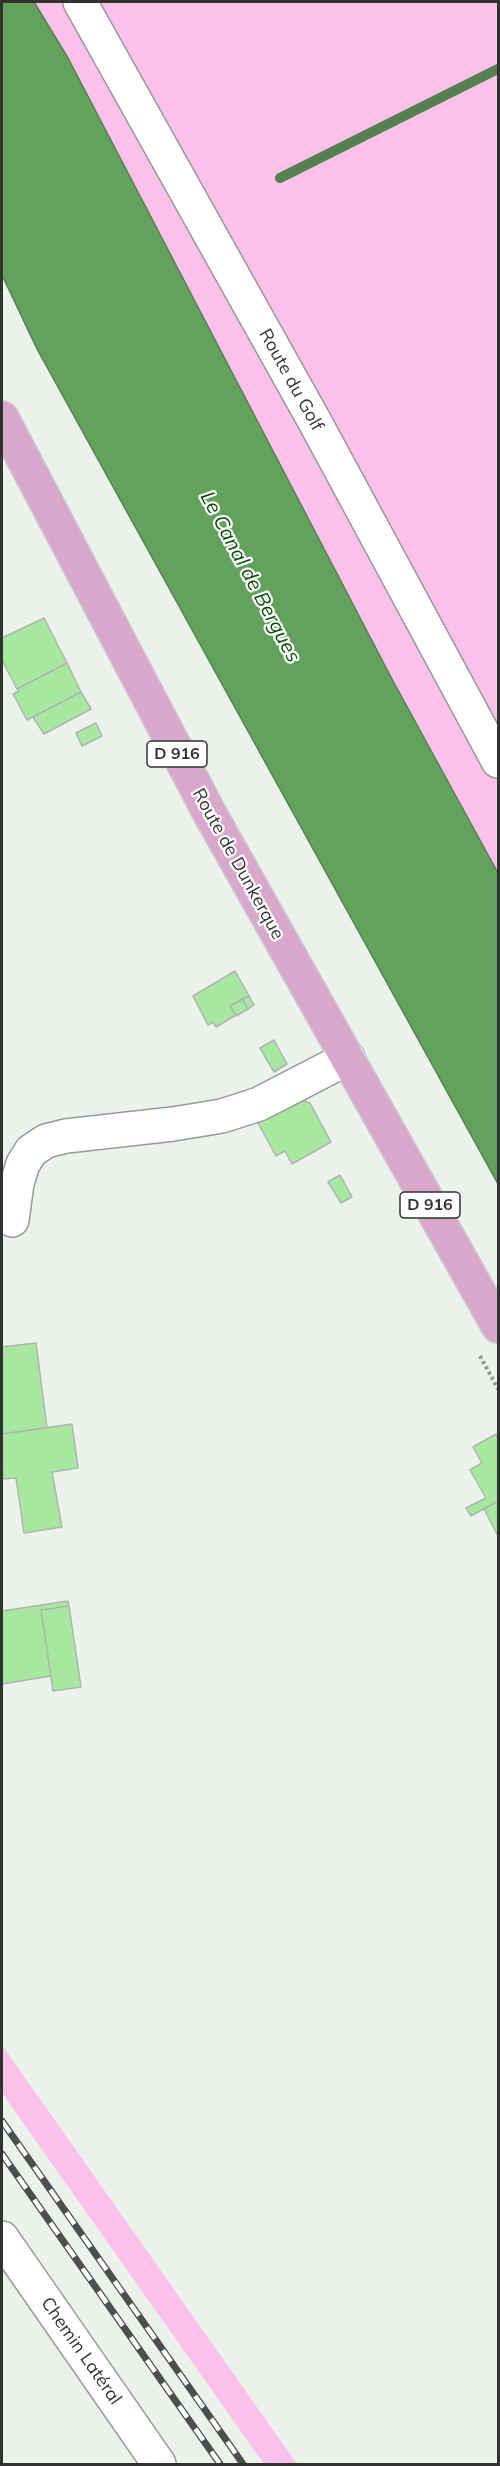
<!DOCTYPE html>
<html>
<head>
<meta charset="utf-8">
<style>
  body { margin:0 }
  #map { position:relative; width:500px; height:2466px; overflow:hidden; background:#ebf1eb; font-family:Mulish,sans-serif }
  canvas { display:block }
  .frame { position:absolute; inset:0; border:3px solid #313331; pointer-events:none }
</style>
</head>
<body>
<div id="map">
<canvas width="500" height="2466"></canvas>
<div class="frame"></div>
</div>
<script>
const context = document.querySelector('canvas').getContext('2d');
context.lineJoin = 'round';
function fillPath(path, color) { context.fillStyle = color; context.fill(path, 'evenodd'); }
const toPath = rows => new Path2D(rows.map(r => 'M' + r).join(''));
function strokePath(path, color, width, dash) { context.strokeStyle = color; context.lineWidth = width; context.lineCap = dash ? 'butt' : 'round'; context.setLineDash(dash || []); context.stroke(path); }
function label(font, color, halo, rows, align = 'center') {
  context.font = font + ' Mulish,sans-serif'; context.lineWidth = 4.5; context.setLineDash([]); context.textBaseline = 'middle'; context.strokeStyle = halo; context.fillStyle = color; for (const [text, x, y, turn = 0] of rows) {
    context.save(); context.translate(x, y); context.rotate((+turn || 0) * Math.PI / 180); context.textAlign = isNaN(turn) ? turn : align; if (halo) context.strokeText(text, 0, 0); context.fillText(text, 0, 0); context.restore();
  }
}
fillPath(toPath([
  [34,2,498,2,498,873,393,681,68,58],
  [2,2045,297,2464,264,2464,7,2100,2,2092]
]), '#fbc1ea');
const water = toPath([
  [2,2,34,2,68,58,393,681,498,873,498,1184,37,349,2,275,2,2]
]);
fillPath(water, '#62a25d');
strokePath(water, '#538150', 1.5);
strokePath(toPath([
  [280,178,498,69]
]), '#538150', 10);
const building = toPath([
  [44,618,67,663,17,689,2,660,2,638,44,618],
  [67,663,81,692,27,720,13,694,19,691,17,689,67,663],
  [81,692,91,709,44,734,33,717,81,692],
  [96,723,102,736,82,746,76,733,96,723],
  [235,971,249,996,230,1006,236,1015,216,1027,213,1022,208,1025,193,996,235,971],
  [249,996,254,1005,248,1009,242,999,249,996],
  [242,999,248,1009,236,1016,230,1006,242,999],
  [274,1040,287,1064,274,1072,260,1048,274,1040],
  [300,1100,310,1103,331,1142,292,1164,285,1151,276,1156,258,1123,300,1100],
  [340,1175,352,1197,341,1203,328,1182,340,1175],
  [36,1343,47,1428,2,1434,2,1347,36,1343],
  [72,1424,78,1468,52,1472,62,1527,24,1533,16,1478,3,1479,2,1434,72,1424],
  [496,1434,498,1439,498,1501,471,1516,466,1508,486,1498,470,1470,482,1463,473,1447,496,1434],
  [498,1501,498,1536,484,1509,498,1501],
  [68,1601,69,1606,41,1610,51,1676,2,1684,2,1611,68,1601],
  [69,1606,81,1687,53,1691,41,1610,69,1606]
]);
fillPath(building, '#a6e8a0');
strokePath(building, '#afb4ae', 1.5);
const minor = toPath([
  [80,2,315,422,498,761],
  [12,1220,17,1183,23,1164,31,1151,46,1141,66,1136,173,1124,222,1116,259,1104,348,1058],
  [2,2238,159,2464]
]);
const major = toPath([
  [2,418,210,814,498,1326]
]);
strokePath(minor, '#969a95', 36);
strokePath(major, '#cecece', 36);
strokePath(toPath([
  [480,1356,498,1389]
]), '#949894', 4, [3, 3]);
strokePath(minor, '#fff', 33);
strokePath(major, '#d9a7cc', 33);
const rail = toPath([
  [2,2121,243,2464],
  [2,2154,220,2464]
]);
strokePath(rail, '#4c4f4c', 7);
strokePath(rail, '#fff', 4.5, [14]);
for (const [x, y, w] of [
  [177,754,60],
  [430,1205,60]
]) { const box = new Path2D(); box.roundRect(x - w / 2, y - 13, w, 26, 4.5); context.fillStyle = '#fff'; context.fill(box); strokePath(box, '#313331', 1.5); }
label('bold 16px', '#313331', null, [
  ["D 916",177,754],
  ["D 916",430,1205]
]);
label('18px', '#313331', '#fff', [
  ["Route du Golf",291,380,61],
  ["Route de Dunkerque",238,864,61],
  ["Chemin Latéral",81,2351,55]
]);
label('italic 20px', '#074d06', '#fff', [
  ["Le Canal de Bergues",250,577,62]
]);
</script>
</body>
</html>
